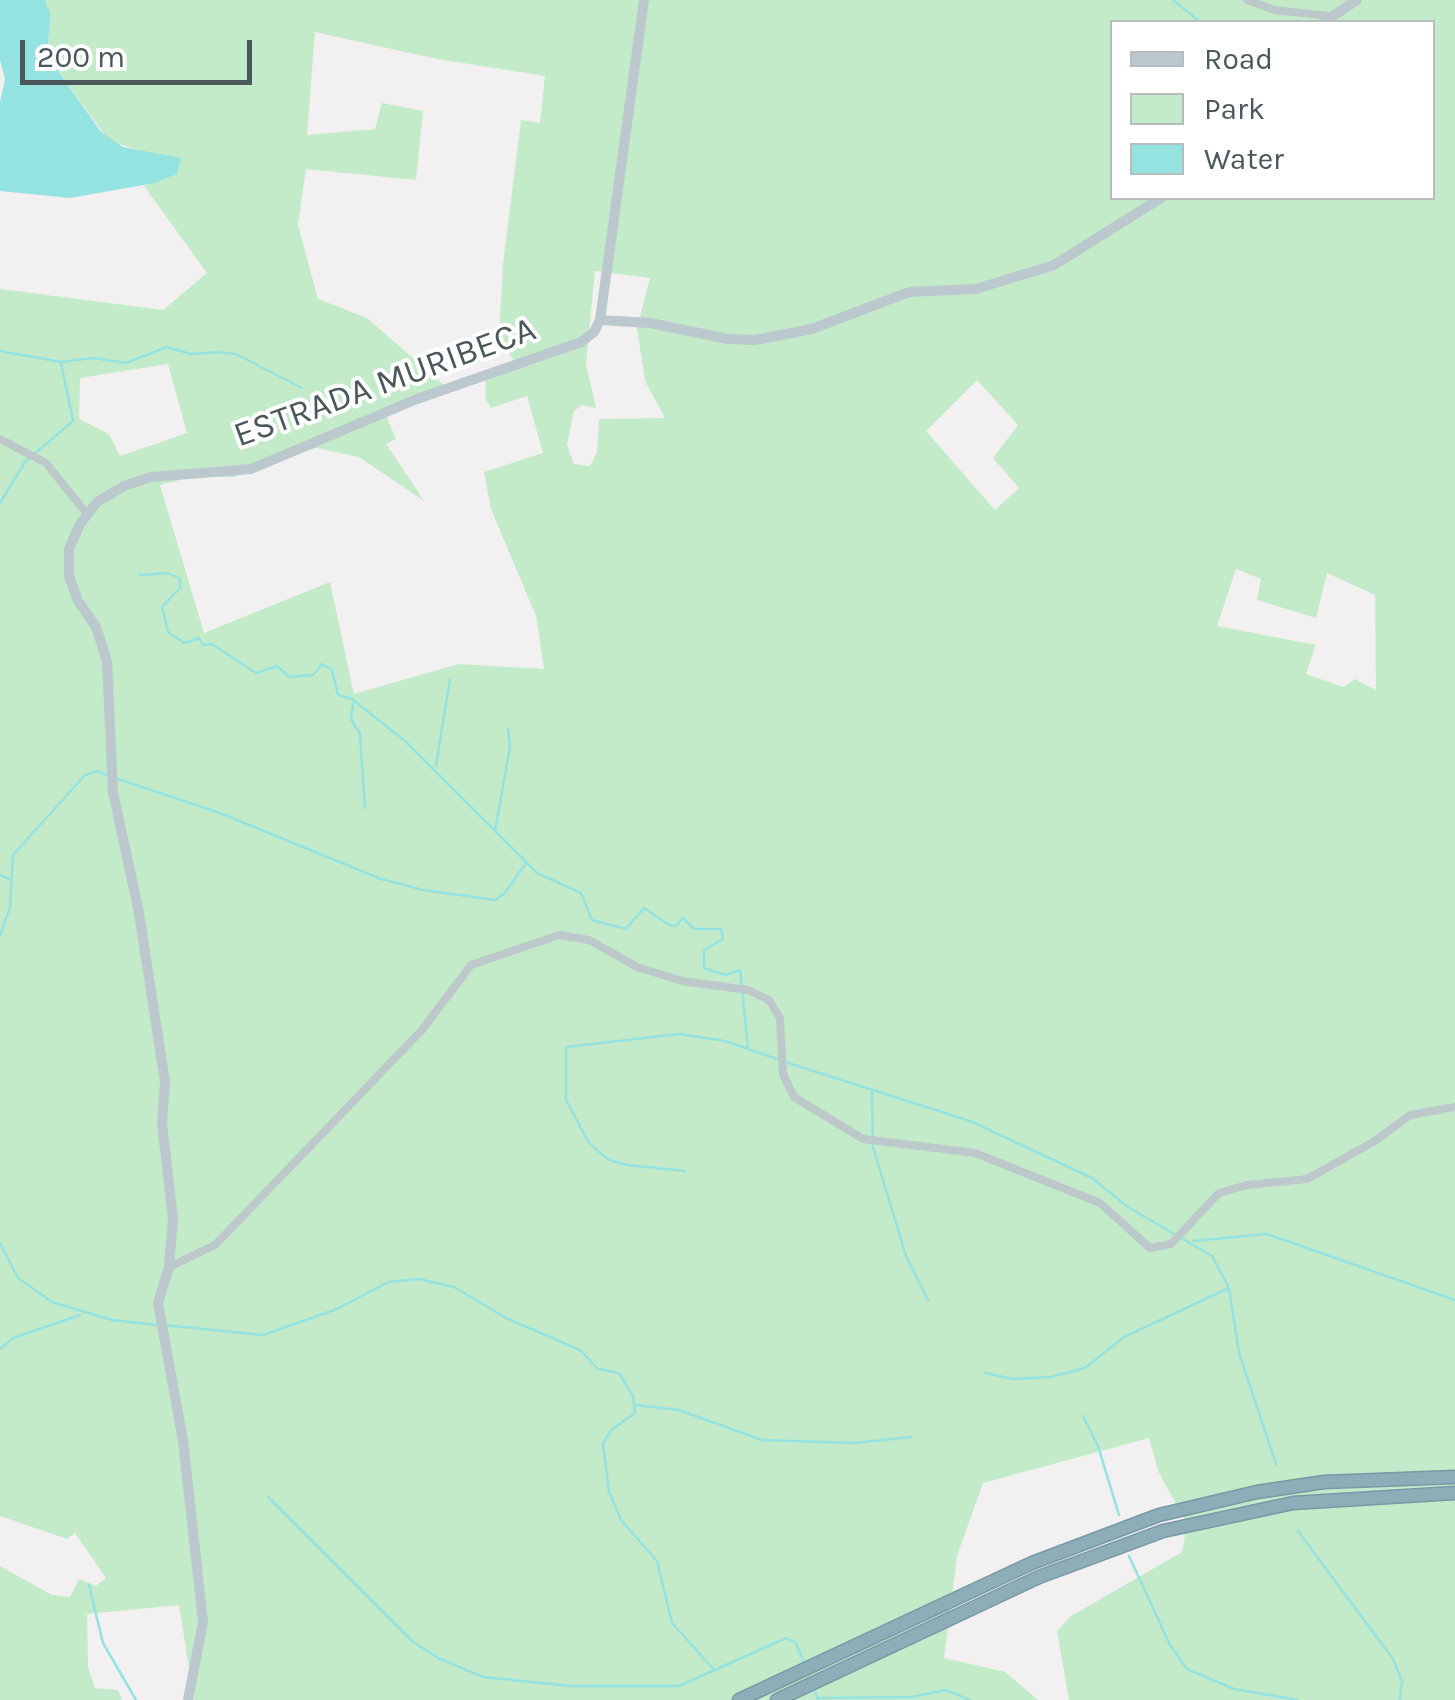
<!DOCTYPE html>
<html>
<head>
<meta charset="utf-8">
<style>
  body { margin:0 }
  #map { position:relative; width:1455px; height:1700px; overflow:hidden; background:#f2f0f1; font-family:Karla,sans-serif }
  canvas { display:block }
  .legend { position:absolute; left:1110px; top:20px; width:325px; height:180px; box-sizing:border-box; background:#fff; border:2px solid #b7bcbe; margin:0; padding:12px 18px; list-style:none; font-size:30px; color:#4a585c }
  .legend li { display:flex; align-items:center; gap:20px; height:50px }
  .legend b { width:50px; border:2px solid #b7bcbe }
  .scale { position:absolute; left:20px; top:40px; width:232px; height:45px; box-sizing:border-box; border:5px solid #4a585c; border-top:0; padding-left:12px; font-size:30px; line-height:35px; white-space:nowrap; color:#4a585c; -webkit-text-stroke:8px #fff; paint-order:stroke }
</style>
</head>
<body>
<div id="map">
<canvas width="1455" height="1700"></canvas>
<ul class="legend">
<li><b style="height:12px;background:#bbc8cd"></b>Road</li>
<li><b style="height:28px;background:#c3ebc9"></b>Park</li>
<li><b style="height:28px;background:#95e3e0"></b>Water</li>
</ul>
<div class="scale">200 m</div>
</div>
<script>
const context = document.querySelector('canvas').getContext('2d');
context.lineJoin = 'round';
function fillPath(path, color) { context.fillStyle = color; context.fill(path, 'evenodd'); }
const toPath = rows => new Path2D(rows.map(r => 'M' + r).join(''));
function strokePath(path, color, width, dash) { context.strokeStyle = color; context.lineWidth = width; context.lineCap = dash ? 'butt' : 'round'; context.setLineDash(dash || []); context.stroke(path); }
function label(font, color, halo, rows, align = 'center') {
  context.font = font + ' Karla,sans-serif'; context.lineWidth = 8; context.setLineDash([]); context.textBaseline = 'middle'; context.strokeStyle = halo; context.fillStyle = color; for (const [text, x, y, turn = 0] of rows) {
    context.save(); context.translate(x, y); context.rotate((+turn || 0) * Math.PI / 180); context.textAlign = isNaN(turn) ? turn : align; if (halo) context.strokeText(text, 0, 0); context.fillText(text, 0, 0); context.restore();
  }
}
fillPath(toPath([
  [45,0,1455,0,1455,1700,1069,1700,1057,1631,1071,1616,1182,1552,1187,1524,1159,1473,1149,1438,983,1483,957,1556,944,1658,1005,1672,1038,1700,194,1700,179,1605,87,1614,88,1668,95,1688,118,1690,122,1700,0,1700,0,1566,52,1595,70,1597,79,1579,96,1586,106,1578,75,1533,67,1539,0,1516,0,289,163,310,207,273,144,186,166,179,145,152,109,141,56,68,48,42,51,15],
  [1112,22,1432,22,1432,198,1112,198],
  [315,32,437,59,545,76,540,123,521,120,503,264,500,320,504,347,519,367,486,379,485,398,491,408,527,396,543,453,484,472,491,509,536,616,544,669,459,664,354,694,330,582,204,633,160,485,192,477,234,477,316,448,359,457,424,501,386,444,396,439,385,413,451,391,367,318,318,299,298,225,306,169,416,180,423,111,382,103,375,129,307,135],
  [595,271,650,278,637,328,645,381,665,418,599,419,597,452,590,466,574,464,567,445,574,411,582,405,596,408,586,364],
  [168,364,187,433,120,456,109,434,79,419,80,378],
  [977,380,1018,425,993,458,1019,488,995,510,926,431],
  [1236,569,1261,579,1257,600,1316,618,1327,573,1375,595,1376,690,1355,679,1343,687,1306,674,1316,645,1217,626]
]), '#c3ebc9');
fillPath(toPath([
  [0,0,45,0,51,15,48,42,56,68,101,132,123,147,181,158,177,174,155,183,70,198,0,191,0,102,5,79,0,60]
]), '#95e3e0');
strokePath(toPath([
  [1173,0,1200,22],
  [0,351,61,362,93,358,126,363,167,347,191,354,218,352,236,354,302,388],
  [0,503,25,462,73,421,61,363],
  [140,575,168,573,180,579,180,588,162,607,168,632,184,643,199,638,203,645,212,644,256,673,277,666,289,677,313,675,322,664,332,670,338,695,352,699,405,741,537,873,581,893,592,920,626,929,644,908,669,925,676,926,683,918,694,929,721,929,723,939,704,950,704,968,725,975,740,970,748,1047],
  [353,704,351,719,360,734,365,808],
  [436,766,450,679],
  [118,779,220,813,381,879,423,890,495,900,505,893,526,863],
  [495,831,510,747,508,729],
  [0,875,11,880],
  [0,936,10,907,13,855,85,775,98,771,110,777],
  [785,1062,970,1121,1092,1178,1128,1207,1212,1256,1229,1288,1239,1353,1276,1464],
  [872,1091,873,1147,906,1256,928,1300],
  [685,1171,627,1165,609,1160,589,1143,566,1100,566,1047,679,1034,725,1041,777,1059],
  [1193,1241,1267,1234,1455,1300],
  [0,1243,18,1278,52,1302,112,1320,156,1325],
  [164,1325,263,1335,337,1309,388,1282,419,1279,454,1287,506,1318,580,1350,598,1369,619,1373,633,1396,635,1413,611,1430,603,1444,609,1492,621,1520,657,1561,672,1623,715,1671],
  [0,1349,13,1338,80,1315],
  [985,1373,1013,1379,1050,1377,1085,1368,1124,1337,1229,1288],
  [635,1405,679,1410,762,1440,854,1443,911,1437],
  [1083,1416,1098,1446,1119,1515],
  [268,1497,412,1641,438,1658,483,1677,570,1686,679,1686,786,1638,796,1643,805,1665],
  [1298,1531,1393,1659,1402,1681,1400,1700],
  [1129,1556,1170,1645,1187,1669,1234,1689,1298,1700],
  [89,1585,103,1643,136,1700],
  [813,1686,818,1700],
  [819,1698,911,1697,946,1690,970,1700]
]), '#95e3e0', 2.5);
const highway = toPath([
  [739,1700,1032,1563,1159,1515,1257,1492,1324,1482,1455,1477],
  [777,1700,1039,1577,1163,1531,1293,1503,1455,1493]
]);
strokePath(highway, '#7899a5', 15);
strokePath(toPath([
  [1247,0,1274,10,1330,16],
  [0,439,46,463,87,514],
  [169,1267,215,1245,422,1030,471,965,559,935,589,940,637,967,682,981,748,990,769,1000,780,1018,783,1074,794,1097,863,1139,975,1153,1100,1203,1150,1248,1171,1244,1219,1193,1247,1185,1307,1179,1375,1141,1410,1115,1455,1107]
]), '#bdc8cb', 8);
strokePath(toPath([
  [1324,22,1357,0],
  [600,320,650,323,728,339,755,340,812,329,909,292,976,289,1054,265,1161,198],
  [188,1700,203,1622,183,1441,158,1303,169,1267,173,1219,162,1123,165,1082,139,913,113,792,107,661,96,627,78,601,69,576,69,549,80,524,97,502,124,486,151,477,251,469,417,399,581,342,594,332,600,320,644,0]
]), '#bbc8cd', 10);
strokePath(highway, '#8daeb9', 12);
label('35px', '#4a585c', '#fff', [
  ["ESTRADA MURIBECA",385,383,-20]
]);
</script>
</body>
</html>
